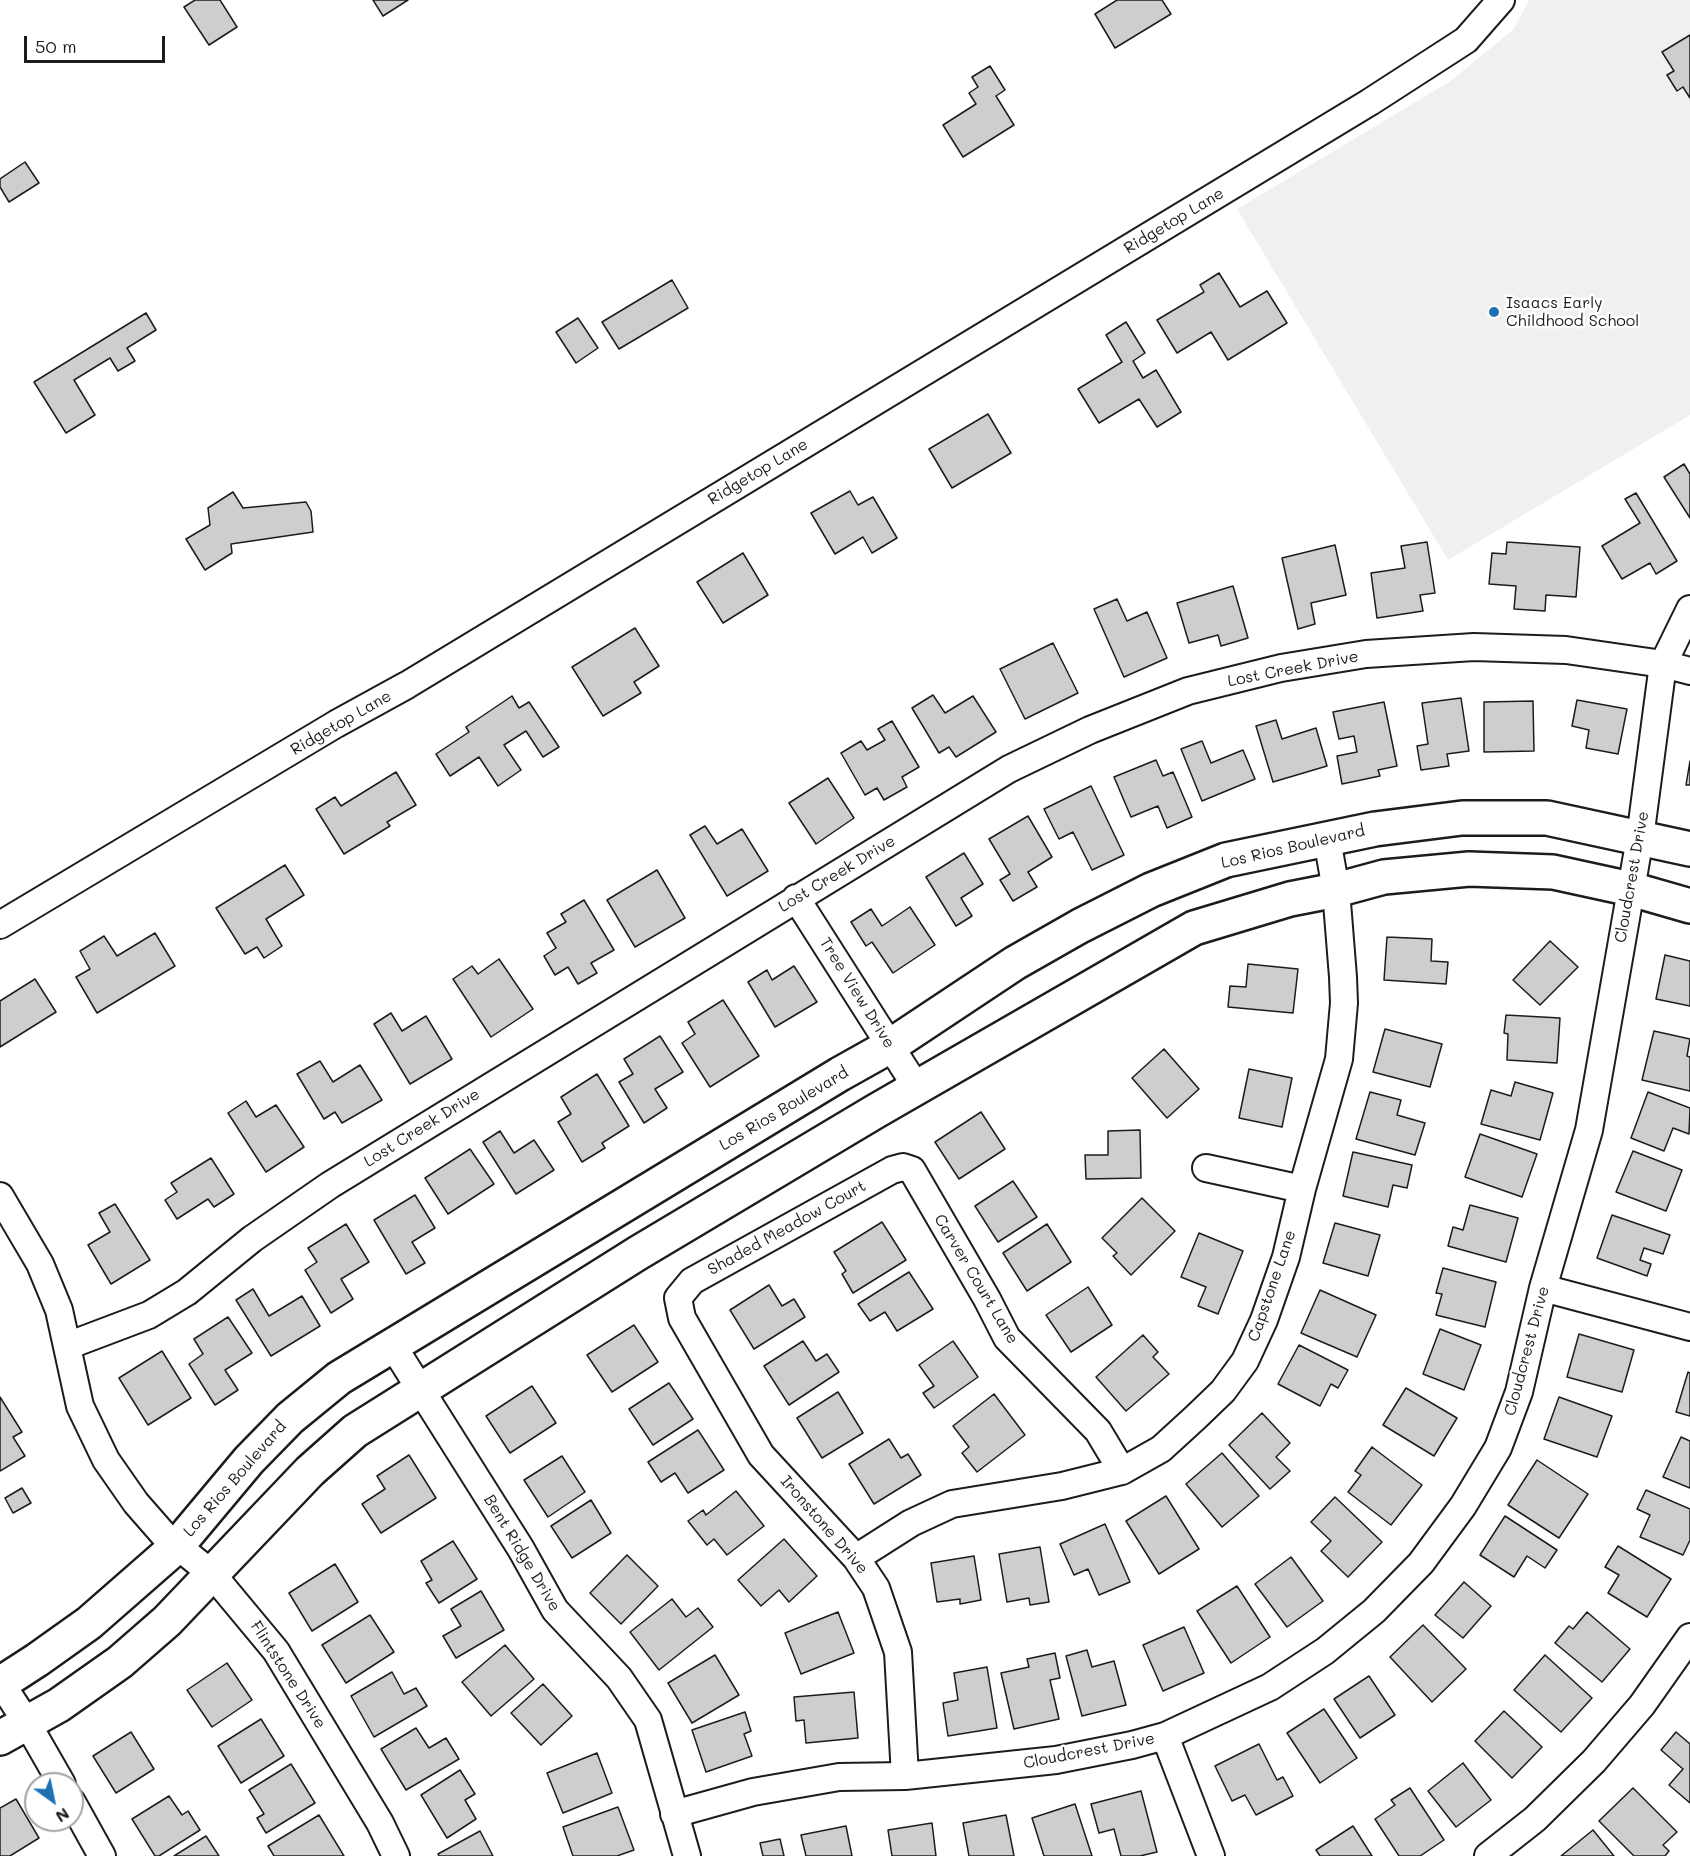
<!DOCTYPE html>
<html>
<head>
<meta charset="utf-8">
<style>
  body { margin:0 }
  #map { position:relative; width:1690px; height:1856px; overflow:hidden; background:#fff; font-family:Mali,sans-serif }
  canvas { display:block }
  .north { position:absolute; left:24px; top:1772px; width:60px; height:60px; box-sizing:border-box; background:#fff; border:2px solid #a4a4a4; border-radius:50%; rotate:147deg; font-size:16px; font-weight:700; line-height:24px; text-align:center; color:#1c1c1c }
  .north::after { content:''; display:block; margin:auto; width:21px; height:27px; background:#1f6fb2; clip-path:polygon(50% 0,100% 100%,50% 72%,0 100%) }
  .scale { position:absolute; left:24px; top:36px; width:141px; height:27px; box-sizing:border-box; border:3px solid #1c1c1c; border-top:0; padding-left:8px; font-size:18px; line-height:21px; white-space:nowrap; color:#1c1c1c; -webkit-text-stroke:4px #fff; paint-order:stroke }
</style>
</head>
<body>
<div id="map">
<canvas width="1690" height="1856"></canvas>
<div class="north">N</div>
<div class="scale">50 m</div>
</div>
<script>
const context = document.querySelector('canvas').getContext('2d');
context.lineJoin = 'round';
function fillPath(path, color) { context.fillStyle = color; context.fill(path, 'evenodd'); }
const toPath = rows => new Path2D(rows.map(r => 'M' + r).join(''));
function strokePath(path, color, width, dash) { context.strokeStyle = color; context.lineWidth = width; context.lineCap = dash ? 'butt' : 'round'; context.setLineDash(dash || []); context.stroke(path); }
function label(font, color, halo, rows, align = 'center') {
  context.font = font + ' Mali,sans-serif'; context.lineWidth = 5; context.setLineDash([]); context.textBaseline = 'middle'; context.strokeStyle = halo; context.fillStyle = color; for (const [text, x, y, turn = 0] of rows) {
    context.save(); context.translate(x, y); context.rotate((+turn || 0) * Math.PI / 180); context.textAlign = isNaN(turn) ? turn : align; if (halo) context.strokeText(text, 0, 0); context.fillText(text, 0, 0); context.restore();
  }
}
fillPath(toPath([
  [1529,0,1690,0,1690,415,1448,560,1237,209,1449,82,1513,30]
]), '#f0f0f0');
const building = toPath([
  [195,0,220,0,237,27,209,45,184,7,195,0],
  [373,0,408,0,383,16,373,0],
  [1117,0,1162,0,1171,14,1115,48,1095,14,1117,0],
  [1690,35,1690,98,1683,87,1677,91,1667,75,1674,71,1662,52,1690,35],
  [990,66,1005,90,996,96,1014,125,963,157,943,125,976,104,969,93,978,87,972,77,990,66],
  [25,162,39,183,9,202,0,187,0,179,25,162],
  [1219,273,1240,307,1267,291,1287,323,1228,360,1211,332,1177,353,1157,320,1204,292,1200,285,1219,273],
  [672,280,688,308,619,349,602,322,672,280],
  [146,313,156,330,127,348,135,361,118,371,110,358,74,380,95,415,66,433,34,382,146,313],
  [578,318,598,348,576,363,556,332,578,318],
  [1126,322,1145,353,1133,361,1143,378,1156,370,1181,412,1157,427,1139,399,1099,423,1078,389,1122,362,1106,335,1126,322],
  [988,414,1011,453,952,488,929,449,988,414],
  [1684,464,1690,474,1690,518,1664,477,1684,464],
  [850,491,858,505,873,497,897,538,872,553,863,537,835,554,811,513,850,491],
  [233,492,243,508,306,502,311,511,313,532,231,544,232,553,205,570,186,539,210,525,208,508,233,492],
  [1636,493,1677,561,1656,574,1650,563,1622,579,1602,546,1640,523,1625,499,1636,493],
  [1427,542,1435,593,1420,595,1423,611,1377,618,1371,573,1405,568,1401,546,1427,542],
  [1507,542,1580,547,1576,597,1546,595,1545,611,1514,609,1516,586,1489,584,1492,553,1506,554,1507,542],
  [1335,545,1346,595,1311,603,1315,624,1298,629,1282,558,1335,545],
  [743,553,768,595,723,623,697,582,743,553],
  [1233,586,1248,638,1221,646,1218,635,1189,643,1177,603,1233,586],
  [1117,599,1127,621,1147,612,1167,658,1124,677,1094,609,1117,599],
  [635,628,659,666,634,682,641,693,603,716,572,667,635,628],
  [1053,643,1078,693,1025,719,1000,669,1053,643],
  [933,695,945,713,973,696,996,732,956,757,949,747,939,753,912,708,933,695],
  [512,696,519,708,529,702,559,747,543,757,526,731,504,745,521,770,498,786,479,757,450,776,436,754,469,732,466,727,512,696],
  [1461,698,1469,751,1447,754,1449,766,1421,770,1417,746,1428,744,1422,703,1461,698],
  [1577,700,1627,709,1618,754,1586,748,1589,730,1572,726,1577,700],
  [1533,701,1534,751,1484,752,1484,702,1533,701],
  [1384,702,1397,766,1378,770,1380,776,1342,784,1337,756,1357,752,1354,736,1339,739,1333,712,1384,702],
  [1276,720,1282,739,1316,728,1327,766,1273,782,1256,726,1276,720],
  [892,721,919,767,902,777,907,787,884,800,877,788,865,795,841,753,861,741,867,750,885,740,878,729,892,721],
  [1202,741,1211,763,1243,750,1255,779,1202,801,1181,749,1202,741],
  [1156,760,1163,776,1173,772,1192,817,1167,828,1158,806,1131,817,1114,777,1156,760],
  [1690,761,1690,785,1686,785,1690,761],
  [396,772,416,805,387,822,390,826,344,854,316,809,335,797,341,806,396,772],
  [828,778,854,818,816,844,789,803,828,778],
  [1091,786,1124,855,1092,870,1073,832,1059,839,1044,809,1091,786],
  [1028,816,1052,857,1028,872,1037,887,1013,901,1000,880,1010,874,989,839,1028,816],
  [705,826,717,844,742,829,768,871,727,896,690,835,705,826],
  [964,853,983,884,961,898,972,916,956,926,926,877,964,853],
  [285,865,304,895,266,919,282,946,264,958,257,947,245,954,216,908,285,865],
  [657,870,685,918,635,947,607,900,657,870],
  [584,900,614,950,591,963,597,973,578,984,568,967,555,975,544,956,556,948,547,933,566,922,561,914,584,900],
  [910,907,935,945,893,973,872,942,866,946,851,922,871,909,882,926,910,907],
  [155,933,175,966,97,1013,76,977,90,969,80,951,104,936,117,956,155,933],
  [1387,937,1432,939,1431,961,1448,962,1446,984,1384,980,1387,937],
  [1550,941,1578,967,1540,1005,1513,980,1550,941],
  [1665,955,1690,961,1690,1006,1656,999,1665,955],
  [499,959,533,1009,491,1037,453,979,472,966,478,974,499,959],
  [1248,964,1298,969,1293,1013,1228,1007,1230,986,1246,987,1248,964],
  [794,966,817,1002,775,1027,748,982,767,970,772,980,794,966],
  [35,979,56,1012,0,1047,0,1001,35,979],
  [723,1000,759,1056,710,1087,682,1043,695,1034,688,1022,723,1000],
  [391,1013,402,1031,426,1016,452,1059,410,1084,374,1024,391,1013],
  [1506,1015,1560,1018,1557,1063,1507,1060,1508,1034,1504,1033,1506,1015],
  [1385,1029,1442,1044,1430,1087,1373,1072,1385,1029],
  [1654,1031,1690,1039,1687,1056,1690,1057,1690,1091,1642,1080,1654,1031],
  [660,1036,683,1072,655,1089,667,1108,644,1123,619,1082,633,1074,624,1059,660,1036],
  [1164,1049,1199,1089,1167,1118,1132,1078,1164,1049],
  [320,1061,333,1082,360,1065,382,1100,342,1123,335,1112,324,1119,297,1074,320,1061],
  [1249,1069,1292,1078,1282,1127,1239,1118,1249,1069],
  [597,1074,629,1126,602,1143,605,1148,582,1162,558,1122,571,1114,561,1097,597,1074],
  [1515,1082,1553,1093,1540,1140,1481,1124,1491,1090,1511,1096,1515,1082],
  [1370,1092,1401,1100,1397,1115,1425,1123,1415,1155,1356,1139,1370,1092],
  [1648,1092,1690,1108,1689,1134,1673,1128,1664,1151,1631,1138,1648,1092],
  [246,1101,256,1117,276,1105,304,1147,266,1172,228,1113,246,1101],
  [981,1112,1005,1149,959,1179,935,1142,981,1112],
  [1140,1130,1141,1178,1086,1179,1085,1155,1108,1155,1108,1131,1140,1130],
  [500,1131,514,1153,534,1140,554,1170,516,1194,483,1142,500,1131],
  [1480,1134,1537,1154,1522,1197,1465,1177,1480,1134],
  [470,1149,494,1184,448,1214,425,1178,470,1149],
  [1633,1151,1682,1170,1666,1211,1616,1192,1633,1151],
  [1353,1152,1412,1165,1407,1188,1393,1185,1388,1207,1343,1196,1353,1152],
  [211,1158,234,1194,214,1207,208,1199,177,1219,165,1200,177,1192,171,1183,211,1158],
  [1013,1181,1037,1217,998,1242,975,1206,1013,1181],
  [415,1195,435,1228,412,1242,425,1263,406,1274,374,1220,415,1195],
  [1142,1198,1175,1231,1131,1275,1113,1256,1117,1253,1102,1238,1142,1198],
  [115,1204,150,1260,111,1284,88,1245,110,1232,99,1213,115,1204],
  [1470,1205,1518,1218,1506,1262,1448,1246,1453,1227,1463,1230,1470,1205],
  [1612,1215,1670,1235,1663,1254,1644,1248,1640,1260,1651,1264,1647,1276,1597,1258,1612,1215],
  [882,1222,906,1260,853,1293,842,1274,846,1271,834,1252,882,1222],
  [1335,1223,1380,1235,1368,1276,1323,1263,1335,1223],
  [346,1224,369,1262,341,1279,353,1299,331,1313,305,1270,317,1262,308,1248,346,1224],
  [1047,1224,1071,1262,1027,1291,1003,1253,1047,1224],
  [1199,1233,1243,1251,1218,1314,1198,1306,1206,1287,1181,1277,1199,1233],
  [1443,1268,1496,1282,1485,1327,1436,1315,1442,1294,1436,1293,1443,1268],
  [909,1272,933,1309,897,1331,885,1312,870,1321,858,1304,909,1272],
  [769,1285,782,1306,794,1299,805,1317,754,1349,730,1310,769,1285],
  [1088,1287,1112,1325,1071,1352,1046,1315,1088,1287],
  [253,1289,269,1316,302,1296,320,1326,271,1356,236,1300,253,1289],
  [1320,1290,1376,1315,1357,1357,1301,1333,1320,1290],
  [228,1317,252,1353,225,1370,238,1390,215,1405,189,1364,203,1354,194,1339,228,1317],
  [634,1325,658,1362,612,1392,587,1355,634,1325],
  [1440,1329,1481,1345,1464,1390,1423,1374,1440,1329],
  [1579,1334,1634,1350,1622,1392,1567,1377,1579,1334],
  [1143,1335,1158,1352,1153,1357,1169,1374,1126,1411,1096,1377,1143,1335],
  [803,1341,816,1361,827,1354,839,1372,789,1405,764,1366,803,1341],
  [953,1341,978,1377,934,1408,923,1393,934,1386,919,1365,953,1341],
  [1299,1345,1348,1370,1338,1388,1331,1384,1320,1406,1278,1384,1299,1345],
  [162,1351,191,1398,148,1425,119,1378,162,1351],
  [1688,1372,1690,1373,1690,1416,1676,1412,1688,1372],
  [669,1383,693,1419,653,1445,629,1409,669,1383],
  [532,1386,556,1423,510,1453,486,1416,532,1386],
  [1406,1388,1457,1418,1434,1456,1383,1425,1406,1388],
  [838,1392,863,1433,822,1458,797,1418,838,1392],
  [994,1394,1025,1435,977,1472,962,1453,969,1447,953,1426,994,1394],
  [0,1397,22,1432,13,1437,25,1456,0,1471,0,1397],
  [1559,1397,1612,1416,1597,1457,1544,1439,1559,1397],
  [1262,1413,1290,1443,1276,1457,1290,1471,1270,1489,1229,1445,1262,1413],
  [698,1430,724,1470,688,1493,675,1473,661,1482,648,1462,698,1430],
  [1681,1437,1690,1441,1690,1488,1663,1477,1681,1437],
  [889,1439,901,1458,908,1454,921,1475,874,1504,849,1464,889,1439],
  [1372,1447,1422,1485,1391,1525,1348,1492,1361,1475,1355,1471,1372,1447],
  [1222,1453,1259,1496,1222,1527,1186,1484,1222,1453],
  [409,1455,436,1498,381,1533,362,1504,385,1489,377,1476,409,1455],
  [562,1456,585,1492,548,1517,524,1480,562,1456],
  [1537,1460,1588,1494,1559,1538,1508,1505,1537,1460],
  [22,1488,31,1503,13,1513,5,1498,22,1488],
  [1646,1490,1690,1509,1690,1540,1683,1555,1640,1537,1650,1515,1637,1509,1646,1490],
  [736,1491,764,1526,727,1555,714,1539,707,1545,688,1521,703,1510,706,1515,736,1491],
  [1166,1496,1199,1549,1159,1574,1126,1521,1166,1496],
  [1335,1497,1382,1542,1348,1577,1321,1551,1331,1541,1311,1522,1335,1497],
  [591,1500,611,1533,572,1558,551,1526,591,1500],
  [1505,1516,1557,1550,1545,1568,1527,1556,1514,1577,1480,1555,1505,1516],
  [1105,1524,1130,1582,1099,1595,1088,1569,1074,1575,1060,1544,1105,1524],
  [784,1539,817,1576,789,1602,779,1590,761,1606,738,1580,784,1539],
  [453,1541,477,1579,439,1603,426,1583,432,1580,421,1561,453,1541],
  [1618,1546,1671,1579,1647,1617,1608,1593,1619,1575,1605,1567,1618,1546],
  [1040,1547,1049,1602,1030,1605,1029,1598,1007,1602,999,1554,1040,1547],
  [627,1555,658,1586,621,1624,590,1593,627,1555],
  [974,1556,981,1600,960,1604,960,1599,937,1602,931,1563,974,1556],
  [1291,1557,1323,1601,1287,1627,1255,1584,1291,1557],
  [335,1564,358,1602,312,1631,289,1593,335,1564],
  [1464,1582,1491,1606,1463,1638,1435,1615,1464,1582],
  [1237,1586,1270,1637,1231,1663,1197,1611,1237,1586],
  [481,1591,504,1630,456,1658,443,1636,461,1626,451,1609,481,1591],
  [672,1599,686,1617,698,1608,713,1627,659,1670,630,1632,672,1599],
  [838,1612,854,1653,801,1674,785,1633,838,1612],
  [1587,1612,1630,1649,1602,1682,1555,1643,1569,1626,1573,1629,1587,1612],
  [370,1615,394,1652,346,1683,322,1645,370,1615],
  [1423,1625,1466,1669,1432,1702,1390,1657,1423,1625],
  [1184,1627,1204,1673,1163,1691,1143,1645,1184,1627],
  [505,1645,534,1679,491,1716,462,1682,505,1645],
  [1087,1650,1092,1667,1114,1661,1126,1705,1082,1716,1066,1656,1087,1650],
  [1055,1653,1060,1678,1050,1680,1059,1719,1014,1729,1001,1673,1029,1667,1027,1659,1055,1653],
  [715,1655,739,1695,692,1723,668,1683,715,1655],
  [1545,1655,1592,1698,1561,1732,1514,1690,1545,1655],
  [227,1663,252,1700,212,1727,187,1690,227,1663],
  [987,1667,997,1728,948,1736,943,1703,958,1700,954,1673,987,1667],
  [392,1672,404,1694,416,1688,427,1706,374,1737,351,1696,392,1672],
  [1369,1676,1395,1715,1360,1738,1334,1699,1369,1676],
  [543,1684,572,1716,541,1745,511,1713,543,1684],
  [854,1692,858,1738,806,1743,804,1720,796,1721,794,1697,854,1692],
  [1324,1709,1357,1758,1320,1783,1287,1733,1324,1709],
  [1504,1711,1542,1747,1512,1778,1475,1741,1504,1711],
  [745,1712,751,1731,744,1734,752,1756,706,1772,692,1730,745,1712],
  [261,1719,284,1756,241,1783,218,1746,261,1719],
  [416,1728,429,1748,446,1738,459,1759,406,1790,381,1749,416,1728],
  [131,1732,154,1769,116,1793,93,1756,131,1732],
  [1676,1732,1690,1744,1690,1803,1669,1785,1683,1769,1661,1750,1676,1732],
  [1259,1744,1277,1780,1283,1777,1293,1796,1256,1815,1245,1795,1232,1801,1215,1766,1259,1744],
  [597,1753,612,1793,563,1813,547,1773,597,1753],
  [1463,1763,1491,1800,1456,1827,1428,1791,1463,1763],
  [291,1764,315,1803,266,1833,257,1818,264,1814,249,1790,291,1764],
  [460,1770,475,1794,465,1800,476,1819,447,1838,421,1795,460,1770],
  [1410,1788,1444,1840,1420,1856,1399,1856,1375,1819,1395,1805,1391,1800,1410,1788],
  [1633,1788,1677,1832,1663,1845,1669,1851,1665,1856,1634,1856,1599,1821,1633,1788],
  [1141,1791,1157,1852,1140,1856,1121,1856,1114,1829,1099,1833,1091,1804,1141,1791],
  [169,1796,182,1815,188,1811,200,1830,159,1856,155,1856,132,1819,169,1796],
  [16,1799,39,1838,10,1856,0,1856,0,1808,16,1799],
  [1075,1804,1092,1856,1044,1856,1032,1818,1075,1804],
  [618,1807,634,1850,617,1856,573,1856,563,1827,618,1807],
  [319,1815,344,1856,274,1856,268,1846,319,1815],
  [1006,1815,1014,1856,969,1856,963,1823,1006,1815],
  [932,1823,936,1856,892,1856,888,1830,932,1823],
  [846,1826,852,1856,806,1856,801,1835,846,1826],
  [1353,1826,1372,1856,1320,1856,1316,1850,1353,1826],
  [1593,1830,1614,1856,1561,1856,1593,1830],
  [480,1831,493,1856,439,1856,438,1854,480,1831],
  [206,1836,219,1856,174,1856,206,1836],
  [780,1839,784,1856,763,1856,760,1843,780,1839]
]);
fillPath(building, '#cecece');
strokePath(building, '#1c1c1c', 1.5);
const minor = toPath([
  [796,898,917,1088],
  [0,925,336,724,407,685,1370,102,1466,40,1501,0],
  [1206,1168,1302,1189],
  [0,1196,40,1264,59,1310,80,1406,106,1460,136,1503,164,1535,212,1574,276,1651,380,1823,396,1856],
  [1543,1288,1690,1327],
  [67,1346,149,1315,187,1292,252,1239,330,1185,1009,769,1090,730,1188,691,1281,668,1366,654,1474,647,1566,650,1663,664,1690,671],
  [393,1346,521,1549,555,1610,619,1678,648,1720,687,1856],
  [856,1558,911,1523,952,1504,1062,1486,1122,1471,1161,1449,1196,1417,1223,1391,1245,1361,1264,1320,1286,1257,1302,1189,1339,1059,1344,1003,1343,977,1336,890,1327,839],
  [1,1683,27,1723,62,1784],
  [1165,1736,1211,1856],
  [905,1776,898,1652,876,1588,856,1558,761,1455,682,1318,678,1298,692,1281,892,1170,903,1167,912,1170,987,1299,1007,1338,1098,1431,1122,1471],
  [72,1802,102,1856],
  [674,1814,753,1792,839,1777,905,1776,1056,1760,1132,1745,1165,1736,1270,1687,1325,1651,1374,1611,1421,1563,1463,1506,1498,1448,1519,1392,1543,1288,1589,1130,1640,838,1663,664,1690,609],
  [1488,1856,1535,1819,1594,1761,1642,1705,1690,1637]
]);
const major = toPath([
  [0,1684,37,1660,89,1623,177,1546,249,1460,290,1418,339,1378,840,1074,890,1046,1015,963,1080,926,1151,890,1226,860,1375,829,1462,818,1547,818,1690,849],
  [0,1738,59,1705,120,1662,167,1621,310,1471,355,1431,638,1253,876,1111,1194,928,1290,899,1336,890,1384,877,1469,869,1553,872,1631,889,1690,906]
]);
strokePath(minor, '#1c1c1c', 30);
strokePath(major, '#1c1c1c', 38);
strokePath(minor, '#fff', 26);
strokePath(major, '#fff', 33);
for (const [x, y, r, color] of [
  [1494,312,6,"#1f6fb2"]
]) { const dot = new Path2D(); dot.arc(x, y, r, 0, 2 * Math.PI); context.fillStyle = color; context.fill(dot); strokePath(dot, '#fff', 2); }
label('16px', '#1c1c1c', '#fff', [
  ["Ridgetop Lane",1174,221,-31],
  ["Ridgetop Lane",758,472,-31],
  ["Lost Creek Drive",1293,669,-11],
  ["Ridgetop Lane",341,723,-30],
  ["Los Rios Boulevard",1293,847,-13],
  ["Lost Creek Drive",837,874,-31],
  ["Cloudcrest Drive",1632,877,-80],
  ["Tree View Drive",857,993,58],
  ["Los Rios Boulevard",784,1109,-31],
  ["Lost Creek Drive",422,1128,-32],
  ["Shaded Meadow Court",787,1228,-29],
  ["Carver Court Lane",976,1279,59],
  ["Capstone Lane",1272,1286,-71],
  ["Cloudcrest Drive",1527,1351,-75],
  ["Los Rios Boulevard",235,1479,-49],
  ["Ironstone Drive",824,1525,49],
  ["Bent Ridge Drive",522,1553,59],
  ["Flintstone Drive",288,1675,57],
  ["Cloudcrest Drive",1089,1751,-11]
]);
label('16px', '#1c1c1c', '#fff', [
  ["Isaacs Early",1506,303],
  ["Childhood School",1506,321]
], 'left');
</script>
</body>
</html>
